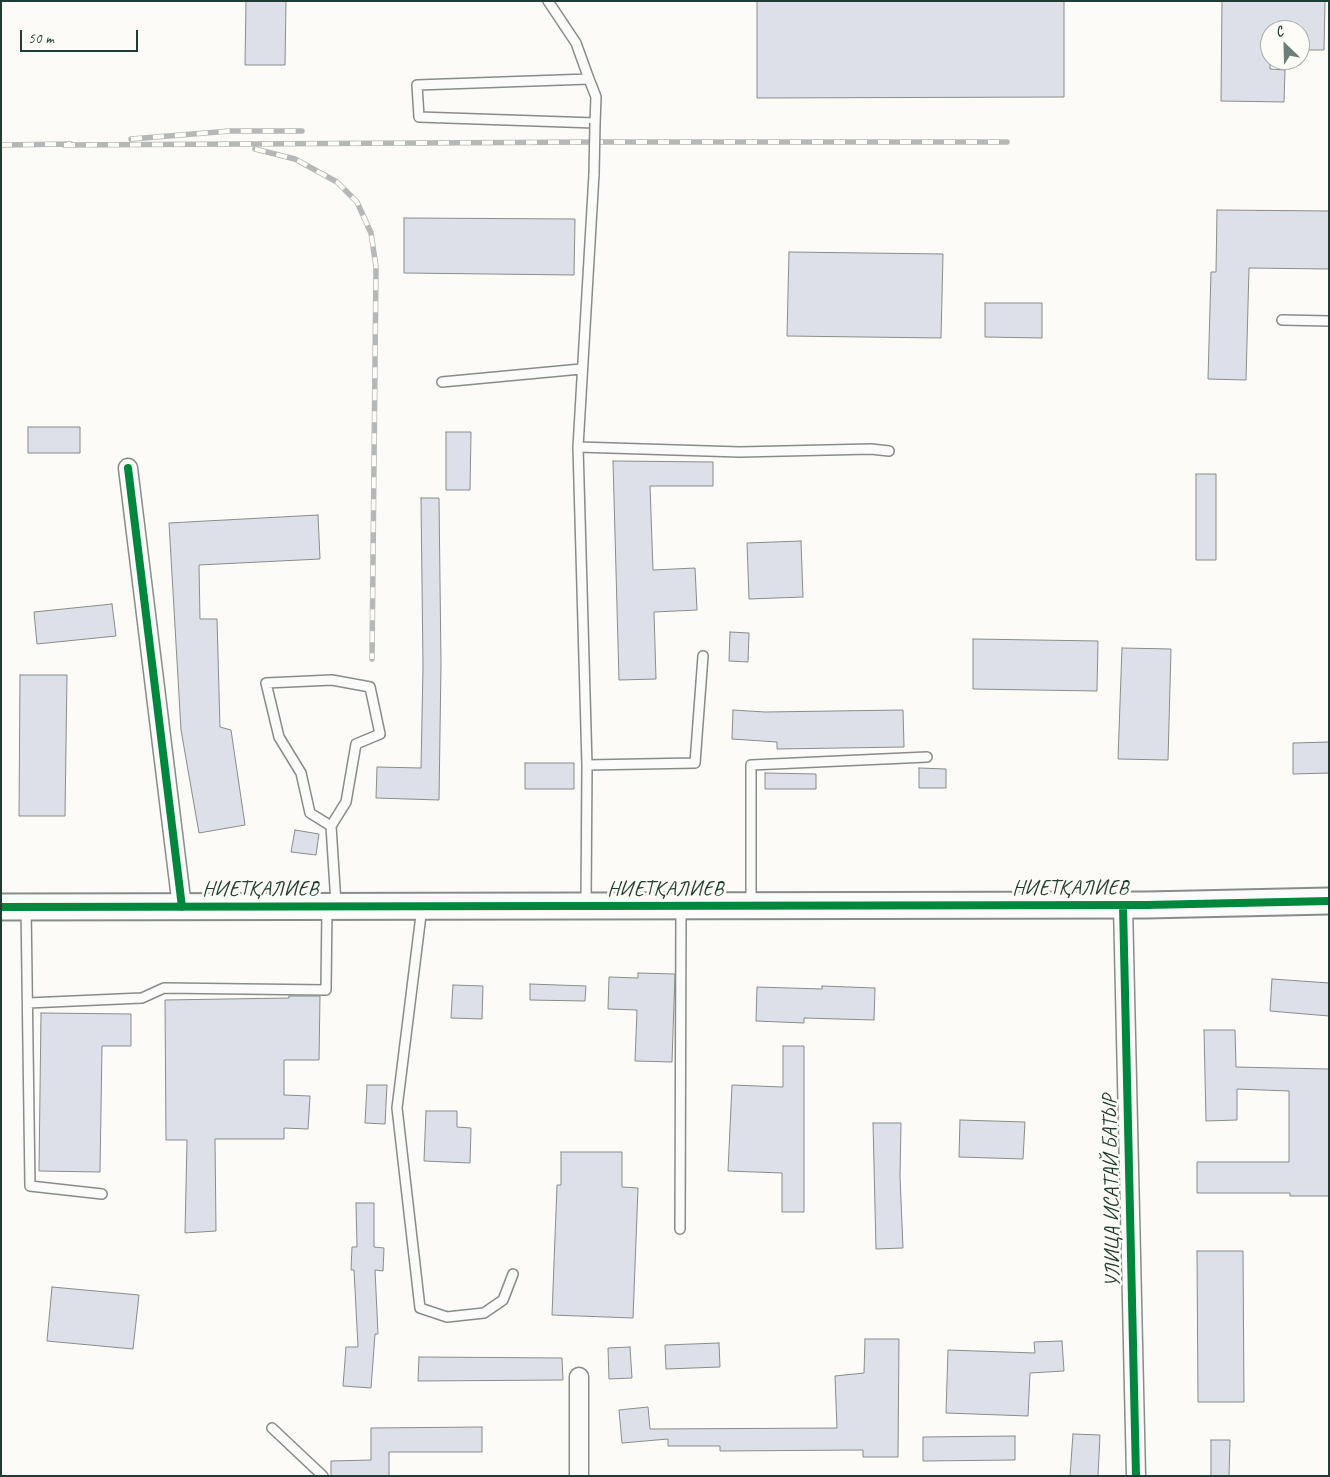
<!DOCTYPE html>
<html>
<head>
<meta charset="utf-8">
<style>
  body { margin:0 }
  #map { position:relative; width:1330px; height:1477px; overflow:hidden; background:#fcfbf8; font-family:Caveat,sans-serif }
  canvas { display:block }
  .frame { position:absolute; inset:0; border:2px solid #1f3d34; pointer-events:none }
  .north { position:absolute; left:1260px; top:20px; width:50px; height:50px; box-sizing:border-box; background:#fdfcf7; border:1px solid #a4b0a9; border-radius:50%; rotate:336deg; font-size:14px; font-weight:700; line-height:20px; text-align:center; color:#1f3d34 }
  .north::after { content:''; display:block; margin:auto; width:18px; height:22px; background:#6c8079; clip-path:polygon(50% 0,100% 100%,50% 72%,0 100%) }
  .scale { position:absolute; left:20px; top:30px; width:118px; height:22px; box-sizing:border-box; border:2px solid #1f3d34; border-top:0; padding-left:6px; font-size:15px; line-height:18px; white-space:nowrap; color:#1f3d34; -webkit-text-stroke:4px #fdfcf7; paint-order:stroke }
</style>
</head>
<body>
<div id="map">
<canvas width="1330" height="1477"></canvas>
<div class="frame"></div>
<div class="north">С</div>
<div class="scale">50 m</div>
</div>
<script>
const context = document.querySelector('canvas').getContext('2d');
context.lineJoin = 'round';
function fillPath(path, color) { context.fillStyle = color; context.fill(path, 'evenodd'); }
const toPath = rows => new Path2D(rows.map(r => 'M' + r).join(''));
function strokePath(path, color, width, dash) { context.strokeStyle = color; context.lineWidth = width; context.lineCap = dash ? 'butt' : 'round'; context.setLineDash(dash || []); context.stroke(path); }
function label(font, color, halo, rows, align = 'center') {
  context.font = font + ' Caveat,sans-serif'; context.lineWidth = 5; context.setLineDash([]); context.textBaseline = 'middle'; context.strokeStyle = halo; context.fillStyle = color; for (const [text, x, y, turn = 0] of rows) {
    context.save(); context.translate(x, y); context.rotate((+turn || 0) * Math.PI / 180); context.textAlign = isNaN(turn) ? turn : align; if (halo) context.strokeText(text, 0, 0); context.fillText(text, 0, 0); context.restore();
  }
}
const building = toPath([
  [246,1,286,1,285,65,245,65,246,1],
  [757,1,1064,1,1064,97,757,98,757,1],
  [1222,1,1325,1,1324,50,1300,50,1300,30,1270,30,1270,69,1285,70,1284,102,1221,101,1222,1],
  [1217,210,1329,211,1329,269,1249,268,1246,380,1208,379,1211,272,1216,272,1217,210],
  [404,218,575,219,574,275,404,273,404,218],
  [789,252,943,254,941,338,787,336,789,252],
  [985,303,1042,303,1042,338,985,337,985,303],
  [28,427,80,427,80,453,28,453,28,427],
  [446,432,471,432,470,490,446,490,446,432],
  [613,461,713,462,713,486,650,486,653,570,695,568,697,610,654,612,656,679,619,680,613,461],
  [1196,474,1216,474,1216,560,1196,560,1196,474],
  [421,498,439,498,441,664,439,800,376,798,377,767,421,768,423,667,421,498],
  [318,515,320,559,199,565,200,619,217,619,220,727,231,730,245,825,199,833,181,730,169,523,318,515],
  [801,541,803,597,749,599,747,543,801,541],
  [112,604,116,636,37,644,34,612,112,604],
  [730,632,749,633,748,662,729,661,730,632],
  [973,639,1098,641,1097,691,973,689,973,639],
  [1122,648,1171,649,1168,760,1118,759,1122,648],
  [20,675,67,675,65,816,19,816,20,675],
  [733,710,765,712,903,710,904,747,777,749,777,742,732,739,733,710],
  [1329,742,1329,773,1293,774,1293,743,1329,742],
  [525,763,574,763,574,789,525,789,525,763],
  [919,768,946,769,946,788,919,788,919,768],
  [765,773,816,774,816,789,765,789,765,773],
  [295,830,319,834,316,855,291,852,295,830],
  [638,973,675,974,672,1062,635,1061,637,1010,608,1009,609,977,638,978,638,973],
  [1272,979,1329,983,1329,1016,1270,1011,1272,979],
  [530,984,586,986,585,1001,530,1000,530,984],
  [453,985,483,986,482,1019,451,1018,453,985],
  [822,986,875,988,874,1020,804,1018,804,1023,756,1021,757,987,822,989,822,986],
  [289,996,320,996,319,1060,284,1060,284,1095,310,1096,308,1129,284,1128,284,1139,215,1139,216,1231,185,1233,187,1140,166,1140,165,1000,289,998,289,996],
  [41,1013,131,1014,131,1046,102,1046,100,1172,39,1171,41,1013],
  [1204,1030,1235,1030,1236,1067,1329,1069,1329,1196,1290,1196,1290,1193,1197,1193,1197,1162,1289,1162,1289,1091,1237,1089,1237,1120,1206,1121,1204,1030],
  [783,1046,804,1046,804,1212,782,1212,782,1173,728,1171,732,1085,783,1087,783,1046],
  [367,1085,387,1085,385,1124,365,1123,367,1085],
  [426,1111,457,1111,457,1127,471,1128,470,1163,424,1161,426,1111],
  [960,1120,1025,1122,1023,1159,959,1157,960,1120],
  [873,1123,901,1123,900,1176,903,1248,876,1249,873,1123],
  [561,1152,622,1152,622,1187,638,1188,633,1318,552,1315,557,1185,561,1185,561,1152],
  [356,1203,374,1203,374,1247,384,1248,383,1271,375,1270,378,1334,375,1334,371,1388,343,1386,346,1347,358,1347,354,1270,351,1270,352,1247,357,1247,356,1203],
  [1197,1251,1243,1251,1244,1402,1198,1402,1197,1251],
  [52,1287,139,1295,133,1349,47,1341,52,1287],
  [865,1339,899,1339,898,1457,863,1457,863,1450,720,1451,720,1446,668,1446,668,1439,622,1443,619,1410,648,1407,650,1429,837,1428,835,1376,864,1373,865,1339],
  [1062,1341,1064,1371,1030,1373,1028,1416,946,1413,948,1350,1035,1353,1034,1342,1062,1341],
  [719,1343,720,1367,666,1369,665,1345,719,1343],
  [630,1347,632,1378,609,1379,608,1348,630,1347],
  [419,1357,562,1358,563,1380,418,1381,419,1357],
  [482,1427,482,1452,389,1452,389,1476,331,1476,331,1461,371,1460,371,1428,482,1427],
  [1073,1434,1100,1435,1098,1476,1070,1476,1073,1434],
  [1015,1436,1015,1460,923,1461,923,1437,1015,1436],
  [1211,1440,1230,1440,1229,1476,1211,1476,1211,1440]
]);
fillPath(building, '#dde0e8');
strokePath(building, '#888d8a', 1);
const lane = toPath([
  [548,1,576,43,589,79,596,97,595,123,419,117,417,85,589,79],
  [1282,320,1329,321],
  [442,382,581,369],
  [578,447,740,452,871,449,889,451],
  [587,765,695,763,703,656],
  [331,826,310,813,301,773,279,737,266,683,332,680,370,687,380,734,356,744,346,802,331,826,336,904],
  [586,903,587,765,578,447,594,174],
  [751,903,751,765,927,757],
  [26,907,30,1186,102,1194],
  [422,907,397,1108,420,1308,447,1317,484,1313,503,1300,513,1274],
  [28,1003,142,998,164,988,326,990,327,908],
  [680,1229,681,907],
  [272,1428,323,1476]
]);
const street = toPath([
  [128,468,182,907],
  [1123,905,1136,1476],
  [579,1476,579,1377]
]);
const secondary = toPath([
  [1,907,1147,905,1329,901]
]);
strokePath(lane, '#888d8a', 12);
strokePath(street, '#888d8a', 21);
strokePath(secondary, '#888d8a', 29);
strokePath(lane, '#fbfbf9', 9);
strokePath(street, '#fbfbf9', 18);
strokePath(secondary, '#fbfbf9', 25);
const rail = toPath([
  [131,139,230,131,302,131],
  [1,145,71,144],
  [64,145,595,142,1007,142],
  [255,149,295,159,337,182,357,202,371,233,376,267,372,659]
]);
strokePath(rail, '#b5b8b6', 5.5);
strokePath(rail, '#fdfcf7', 4, [11]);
const laneBridge = toPath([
  [594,174,595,123]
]);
strokePath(laneBridge, '#888d8a', 12, []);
strokePath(laneBridge, '#fbfbf9', 9);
strokePath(toPath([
  [128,468,182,907],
  [1123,905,1136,1476],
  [1,907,1147,905,1329,901]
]), '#00873e', 8);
label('21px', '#1f3d34', '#fdfcf7', [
  ["НИЕТҚАЛИЕВ",1070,888],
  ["НИЕТҚАЛИЕВ",260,889],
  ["НИЕТҚАЛИЕВ",665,889],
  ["УЛИЦА ИСАТАЙ БАТЫР",1112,1191,-91]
]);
</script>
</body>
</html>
